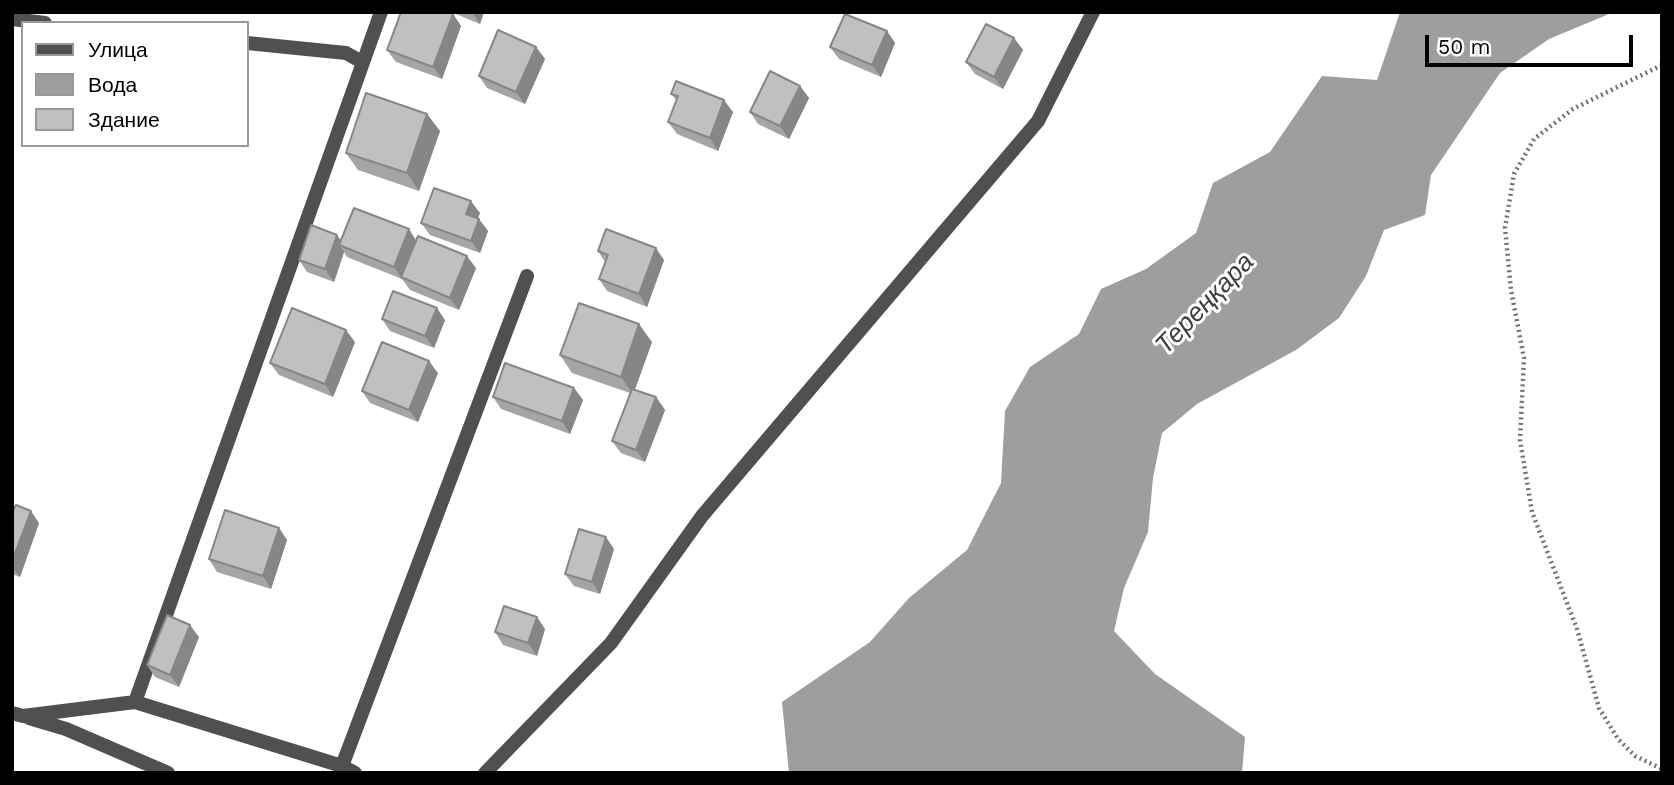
<!DOCTYPE html>
<html>
<head>
<meta charset="utf-8">
<style>
  body { margin:0 }
  #map { position:relative; width:1674px; height:785px; overflow:hidden; background:#fff; font-family:"Work Sans",sans-serif }
  canvas { display:block }
  .frame { position:absolute; inset:0; border:14px solid #000; pointer-events:none }
  .legend { position:absolute; left:21px; top:21px; width:228px; height:126px; box-sizing:border-box; background:#fff; border:2px solid #999; margin:0; padding:9px 12px; list-style:none; font-size:21px; color:#000 }
  .legend li { display:flex; align-items:center; gap:14px; height:35px }
  .legend b { width:35px; border:2px solid #999 }
  .scale { position:absolute; left:1425px; top:35px; width:208px; height:32px; box-sizing:border-box; border:4px solid #000; border-top:0; padding-left:9px; font-size:21px; line-height:24px; white-space:nowrap; color:#000; -webkit-text-stroke:5px #fff; paint-order:stroke }
</style>
</head>
<body>
<div id="map">
<canvas width="1674" height="785"></canvas>
<div class="frame"></div>
<ul class="legend">
<li><b style="height:9px;background:#505050"></b>Улица</li>
<li><b style="height:19px;background:#9e9e9e"></b>Вода</li>
<li><b style="height:19px;background:#c0c0c0"></b>Здание</li>
</ul>
<div class="scale">50 m</div>
</div>
<script>
const context = document.querySelector('canvas').getContext('2d');
context.lineJoin = 'round';
function fillPath(path, color) { context.fillStyle = color; context.fill(path, 'evenodd'); }
const toPath = rows => new Path2D(rows.map(r => 'M' + r).join(''));
function strokePath(path, color, width, dash) { context.strokeStyle = color; context.lineWidth = width; context.lineCap = dash ? 'butt' : 'round'; context.setLineDash(dash || []); context.stroke(path); }
function label(font, color, halo, rows, align = 'center') {
  context.font = font + ' "Work Sans",sans-serif'; context.lineWidth = 6; context.setLineDash([]); context.textBaseline = 'middle'; context.strokeStyle = halo; context.fillStyle = color; for (const [text, x, y, turn = 0] of rows) {
    context.save(); context.translate(x, y); context.rotate((+turn || 0) * Math.PI / 180); context.textAlign = isNaN(turn) ? turn : align; if (halo) context.strokeText(text, 0, 0); context.fillText(text, 0, 0); context.restore();
  }
}
fillPath(toPath([
  [1400,12,1614,12,1549,39,1500,73,1431,175,1425,215,1384,230,1366,276,1339,318,1296,350,1197,404,1162,433,1153,478,1148,532,1124,588,1114,631,1155,674,1245,737,1242,773,789,773,782,702,870,642,909,598,967,550,1001,483,1005,411,1030,367,1079,334,1101,289,1146,269,1196,233,1213,183,1270,152,1322,76,1377,80]
]), '#9e9e9e');
strokePath(toPath([
  [1662,65,1573,109,1534,139,1514,174,1505,228,1511,290,1524,358,1520,440,1532,512,1577,629,1599,708,1618,739,1635,756,1662,769]
]), '#727272', 4.5, [2, 3.5]);
strokePath(toPath([
  [12,19,45,23],
  [247,43,346,53,362,62],
  [135,702,381,12],
  [12,713,23,716,135,702,342,766,348,772],
  [29,718,66,729,168,773],
  [355,773,342,766,527,276],
  [485,773,611,643,702,516,1038,121,1093,12]
]), '#505050', 14);
fillPath(toPath([
  [451,12,484,12,480,24],
  [453,14,461,26,442,79,396,62,387,50],
  [887,31,895,43,881,77,839,59,830,47],
  [1014,38,1023,50,1003,89,975,74,966,62],
  [536,47,545,59,525,104,487,88,479,76],
  [800,86,809,98,789,139,758,124,750,112],
  [671,94,733,112,718,151,677,134,668,122,677,101],
  [427,114,440,131,419,191,358,170,346,153],
  [480,213,478,218,488,231,480,253,430,235,421,223],
  [341,240,416,240,476,268,459,310,410,290,402,279,347,257,344,252,334,282,307,272,299,260],
  [598,251,664,260,647,307,607,291,599,279,605,262],
  [382,319,445,320,434,348,390,331],
  [355,342,333,397,279,375,270,363],
  [652,342,635,390,656,397,665,410,645,462,621,453,612,441,630,393,572,373,560,355],
  [438,373,418,422,370,403,362,391],
  [574,388,583,400,570,434,501,409,493,397],
  [12,513,39,523,20,577,12,574],
  [279,528,287,540,271,589,217,572,209,559],
  [614,549,600,594,574,586,565,574],
  [545,629,537,656,503,645,495,632],
  [199,637,179,687,155,677,147,665]
]), '#a5a5a5');
fillPath(toPath([
  [472,12,484,12,480,24],
  [453,14,461,26,442,79,433,67],
  [887,31,895,43,881,77,872,65],
  [1014,38,1023,50,1003,89,994,77],
  [536,47,545,59,525,104,516,92],
  [800,86,809,98,789,139,780,126],
  [724,100,733,112,718,151,710,138],
  [427,114,440,131,419,191,407,173],
  [471,201,480,213,475,226,466,214],
  [479,219,488,231,480,253,471,241],
  [409,229,417,242,402,279,394,267],
  [337,235,346,247,339,245,344,252,334,282,325,269],
  [656,248,664,260,647,307,639,294],
  [467,256,476,268,459,310,450,298],
  [437,308,445,320,434,348,425,336],
  [639,324,652,342,633,394,621,377],
  [346,330,355,342,333,397,325,384],
  [429,361,438,373,418,422,409,410],
  [574,388,583,400,570,434,562,421],
  [656,397,665,410,645,462,636,450],
  [31,511,39,523,20,577,12,566,12,561],
  [279,528,287,540,271,589,263,576],
  [606,537,614,549,600,594,592,582],
  [537,617,545,629,537,656,528,643],
  [190,625,199,637,179,687,170,675]
]), '#868686');
const building = toPath([
  [401,12,449,12,453,14,433,67,387,50,401,12],
  [845,14,887,31,872,65,830,47,845,14],
  [986,24,1014,38,994,77,966,62,986,24],
  [498,30,536,47,516,92,479,76,498,30],
  [770,71,800,86,780,126,750,112,770,71],
  [676,81,724,100,710,138,668,122,678,96,671,94,676,81],
  [366,93,427,114,407,173,346,153,366,93],
  [434,188,471,201,466,214,479,219,471,241,421,223,434,188],
  [354,208,409,229,394,267,339,245,354,208],
  [311,225,337,235,325,269,299,260,311,225],
  [606,229,656,248,639,294,599,279,608,255,598,251,606,229],
  [418,236,467,256,450,298,401,277,418,236],
  [393,291,437,308,425,336,382,319,393,291],
  [579,303,639,324,621,377,560,355,579,303],
  [292,308,346,330,325,384,270,363,292,308],
  [382,342,429,361,409,410,362,391,382,342],
  [505,363,574,388,562,421,493,397,505,363],
  [632,389,656,397,636,450,612,441,632,389],
  [16,505,31,511,12,561,12,513,16,505],
  [225,510,279,528,263,576,209,559,225,510],
  [579,529,606,537,592,582,565,574,579,529],
  [504,606,537,617,528,643,495,632,504,606],
  [167,615,190,625,170,675,147,665,167,615]
]);
fillPath(building, '#c0c0c0');
strokePath(building, '#868686', 2);
label('italic 26px', '#3f3f3f', '#fff', [
  ["Тереңқара",1205,304,-46]
]);
</script>
</body>
</html>
